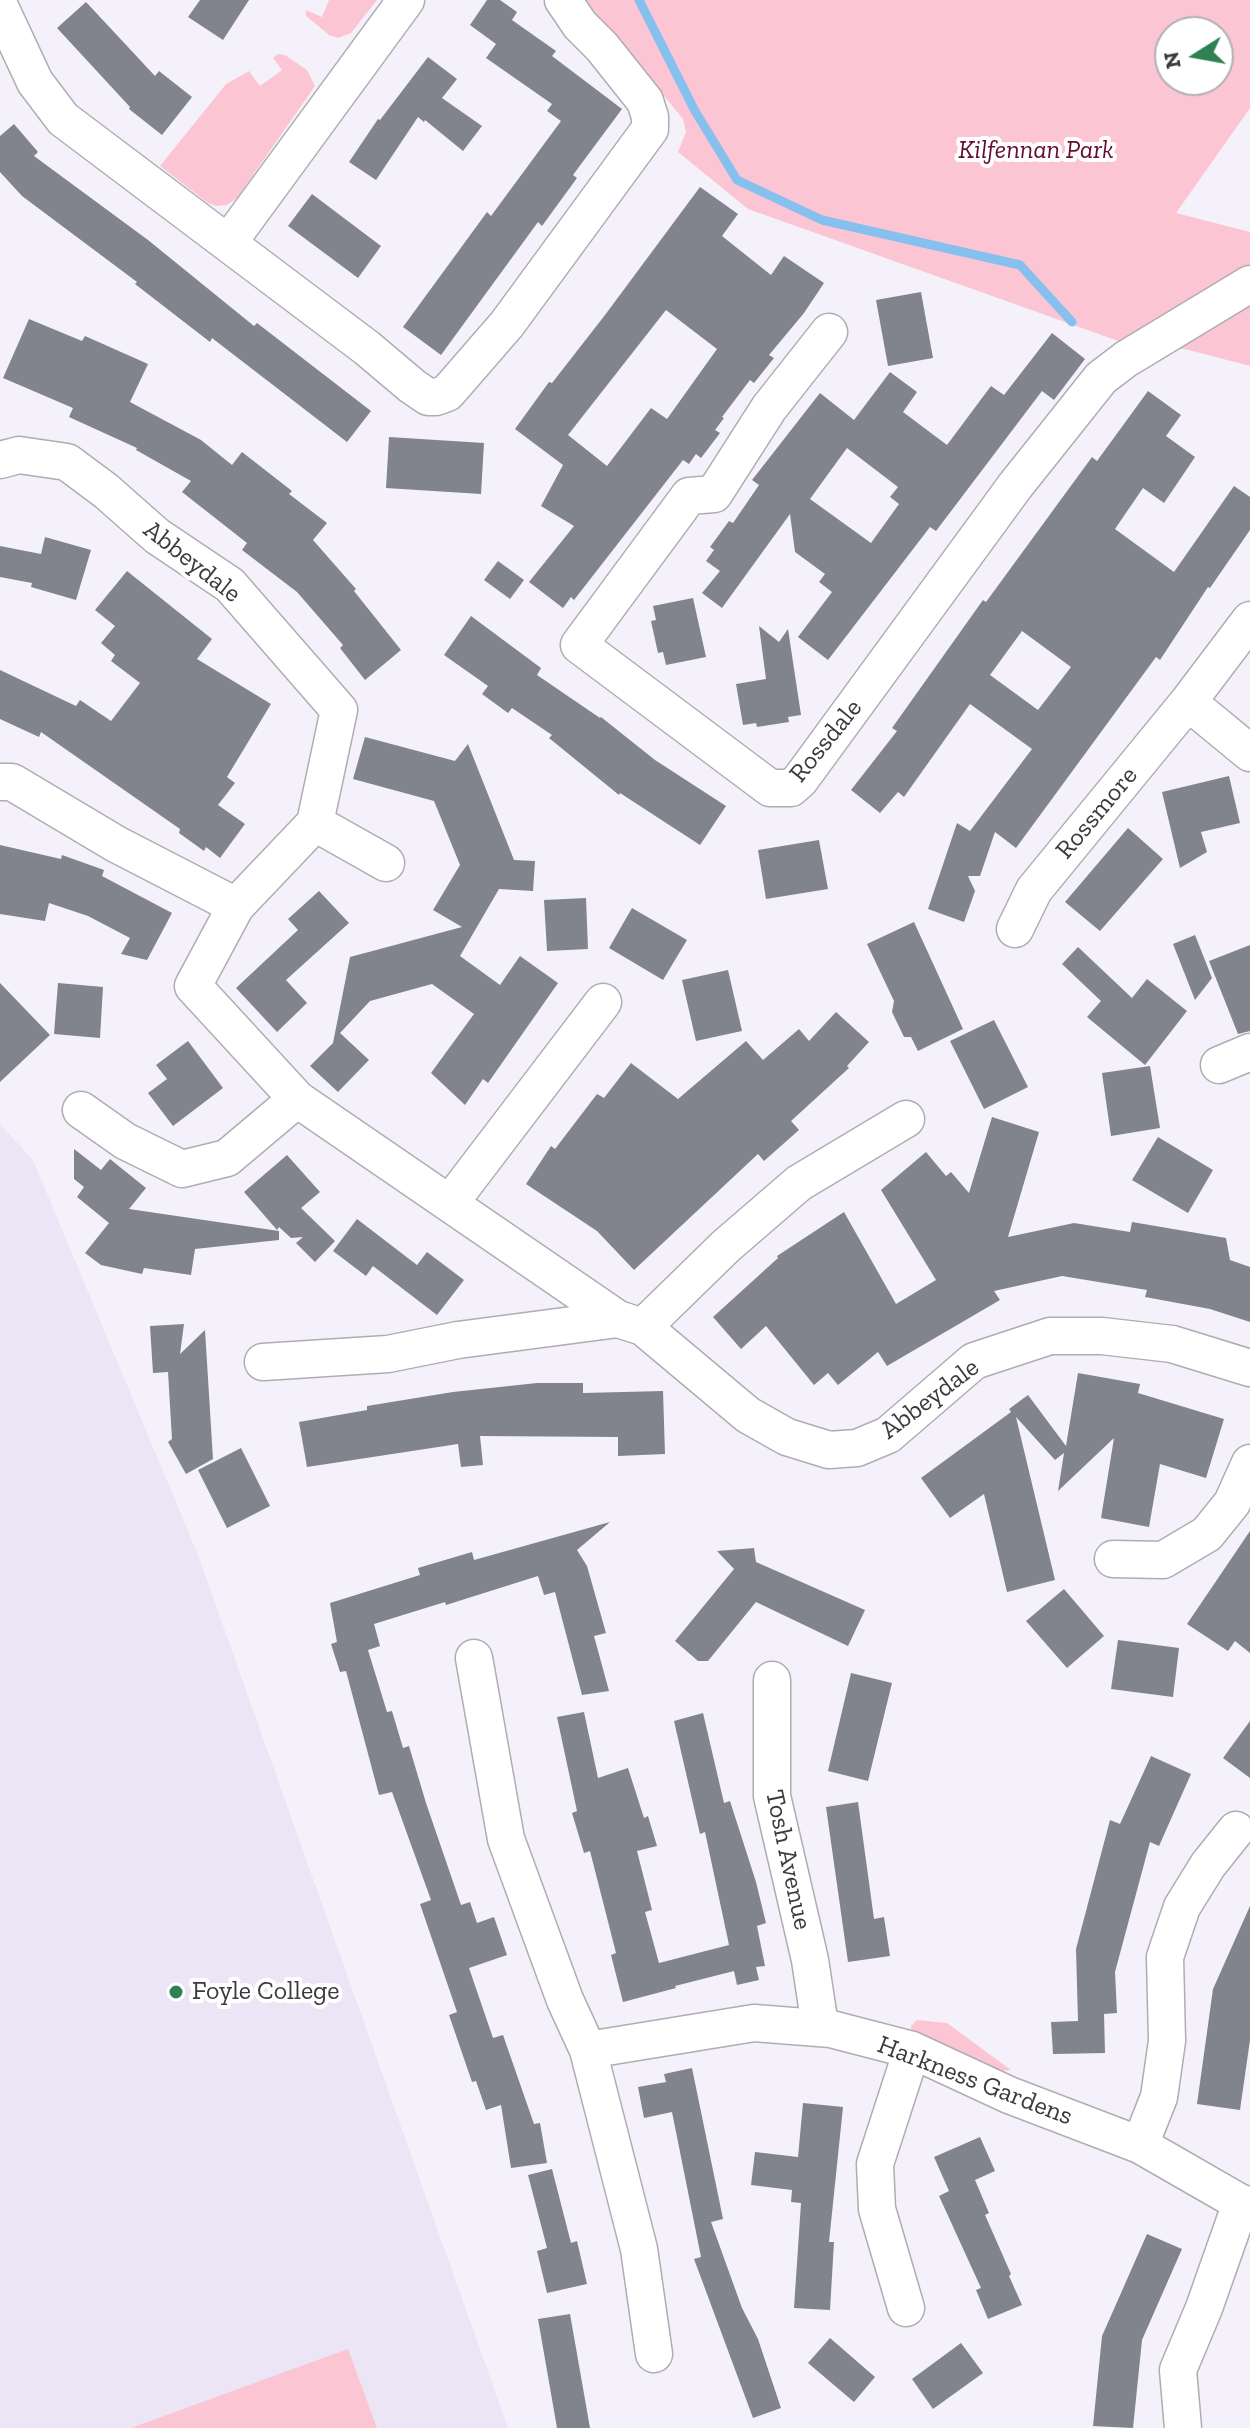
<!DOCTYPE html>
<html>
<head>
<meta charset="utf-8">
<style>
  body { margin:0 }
  #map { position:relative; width:1250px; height:2428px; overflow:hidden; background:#f5f1fa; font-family:"Zilla Slab",serif }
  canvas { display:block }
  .north { position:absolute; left:1154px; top:16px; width:80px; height:80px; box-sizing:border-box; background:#fff; border:2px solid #b1b0b2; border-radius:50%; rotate:259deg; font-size:22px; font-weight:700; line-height:32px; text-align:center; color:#3c3a3e }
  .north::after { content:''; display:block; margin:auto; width:28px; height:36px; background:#2d8153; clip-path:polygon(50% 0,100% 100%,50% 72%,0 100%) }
</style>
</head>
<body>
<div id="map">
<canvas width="1250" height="2428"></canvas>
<div class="north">N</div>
</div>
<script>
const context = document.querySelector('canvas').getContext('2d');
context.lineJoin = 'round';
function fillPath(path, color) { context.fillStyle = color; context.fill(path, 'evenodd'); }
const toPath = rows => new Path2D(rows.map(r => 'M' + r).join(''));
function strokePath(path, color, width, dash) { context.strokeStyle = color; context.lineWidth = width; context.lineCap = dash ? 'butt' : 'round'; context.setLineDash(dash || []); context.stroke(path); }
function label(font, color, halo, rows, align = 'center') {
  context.font = font + ' "Zilla Slab",serif'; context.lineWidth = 8; context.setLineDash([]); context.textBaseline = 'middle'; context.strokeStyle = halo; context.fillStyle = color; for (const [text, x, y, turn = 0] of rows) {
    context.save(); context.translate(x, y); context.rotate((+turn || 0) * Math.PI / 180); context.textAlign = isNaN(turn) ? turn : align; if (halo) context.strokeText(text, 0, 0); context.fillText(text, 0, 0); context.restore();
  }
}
fillPath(toPath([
  [0,1124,33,1160,198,1555,508,2428,0,2428]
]), '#ebe5f5');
fillPath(toPath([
  [329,0,377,0,351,33,338,38,329,35,306,16,306,10,322,17],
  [585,0,1250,0,1250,108,1176,213,1250,232,1250,366,1185,349,1138,348,748,209,678,152,686,132,683,119],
  [1170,32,1218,32,1218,80,1170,80],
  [278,54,285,55,307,70,315,86,237,198,227,205,217,206,208,203,160,166,226,84,249,71,260,86,282,70,273,58],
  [917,2020,947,2023,1011,2070,1000,2071,912,2034,911,2026],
  [348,2349,377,2428,131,2428]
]), '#fcc5d3');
strokePath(toPath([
  [639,0,695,111,737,180,822,220,1020,265,1072,322]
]), '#86c0ef', 9);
fillPath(toPath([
  [200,0,249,0,223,40,188,17],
  [487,0,500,0,517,12,512,20,556,51,552,56,622,109,573,175,577,178,542,226,538,222,441,355,403,327,487,212,491,216,561,121,547,111,552,104,486,58,496,44,470,25],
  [86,2,155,76,159,71,192,97,162,135,129,109,130,107,57,28],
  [428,57,457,79,442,98,482,126,463,151,425,120,424,122,418,117,376,180,349,162,378,119,380,120],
  [14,124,38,152,34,156,148,240,254,326,257,323,371,411,347,442,212,338,210,342,135,284,137,282,22,196,0,172,0,136],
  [700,187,738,214,722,236,771,275,784,256,824,283,804,313,769,355,774,358,754,383,750,380,722,417,724,418,715,430,720,433,701,458,696,454,689,464,683,460,574,600,571,597,563,608,529,582,574,526,541,506,563,465,515,429,549,382,552,383,605,315],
  [666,310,717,349,667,419,651,408,607,466,568,435],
  [312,194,381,246,358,278,288,226],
  [921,292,933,358,888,366,876,300],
  [29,319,82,341,85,336,148,364,130,402,201,440,232,465,242,452,292,491,289,494,327,523,313,540,356,589,354,591,401,650,365,680,340,648,343,645,297,592,242,550,247,543,182,492,191,481,136,450,137,448,69,417,73,408,3,378],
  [1052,333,1085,359,1054,400,1042,391,936,531,930,527,828,660,798,637,832,592,819,582,825,574,795,552,790,514,722,608,702,593,720,571,706,561,714,550,710,547,729,521,733,523,759,485,752,480,820,393,854,420,890,372,917,392,903,412,947,445,991,386,1004,395],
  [847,448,898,487,890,497,899,504,871,543,810,499],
  [1148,391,1181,415,1166,436,1195,457,1164,503,1143,488,1115,529,1174,572,1234,486,1250,497,1250,530,1210,588,1208,587,1160,660,1156,657,1016,848,995,832,980,876,968,876,975,891,964,922,928,909,957,823,970,831,1032,749,970,704,904,797,898,792,880,813,851,790,897,731,892,728,983,600,986,602,1092,457,1097,461],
  [1022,631,1071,667,1038,710,990,675],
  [389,437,484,443,481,494,386,488],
  [45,537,91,550,76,600,31,587,32,583,0,577,0,546,41,554],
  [498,561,524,580,510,599,484,580],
  [127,571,212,639,197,659,271,704,227,777,235,783,218,805,245,824,220,858,206,847,204,851,179,833,180,829,41,732,39,737,0,719,0,670,76,706,80,700,111,721,140,683,111,661,115,655,101,643,115,626,95,610],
  [693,598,706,657,666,665,663,652,658,653,651,621,656,620,653,606],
  [471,616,541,668,537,675,600,718,601,717,655,760,726,806,700,845,620,793,619,795,549,738,552,735,512,708,508,713,482,694,488,686,444,655],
  [759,626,779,642,788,629,801,715,788,717,789,722,757,727,756,723,743,725,736,684,766,679],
  [365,737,455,761,468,744,514,860,535,861,533,891,499,889,460,956,500,985,520,956,558,983,488,1083,483,1079,465,1105,431,1073,474,1014,432,984,370,1001,340,1033,369,1060,338,1092,310,1066,333,1043,350,957,462,927,433,910,460,865,434,801,353,779],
  [1229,776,1240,823,1201,832,1207,852,1180,868,1162,792],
  [1128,828,1163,859,1100,931,1065,902],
  [819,840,828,889,766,899,758,850],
  [0,845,61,859,62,855,104,870,102,876,172,913,147,960,121,954,130,938,88,916,49,903,45,921,0,914],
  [319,891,349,923,286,980,307,1003,277,1032,236,988,298,930,288,919],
  [586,898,588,949,547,951,544,900],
  [632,908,687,940,663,980,609,948],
  [914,922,963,1029,918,1051,911,1037,904,1037,892,1012,894,1001,867,944],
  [1195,935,1212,978,1195,1000,1173,944],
  [1250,945,1250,1031,1238,1034,1209,961],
  [1078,947,1132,998,1147,979,1187,1011,1145,1065,1087,1017,1101,1001,1062,964],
  [728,970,742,1031,696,1041,682,980],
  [0,983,50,1035,0,1082],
  [58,983,103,987,100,1038,54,1034],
  [836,1012,869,1042,847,1066,849,1068,791,1121,799,1130,764,1161,758,1154,634,1270,597,1231,526,1184,551,1146,555,1149,597,1094,604,1098,631,1063,678,1099,746,1041,763,1060,799,1029,809,1041],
  [994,1020,1028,1087,984,1109,950,1041],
  [188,1041,223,1088,173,1126,148,1093,167,1079,156,1065],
  [1150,1066,1160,1128,1111,1136,1102,1073],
  [992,1117,1039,1132,1008,1237,1074,1223,1130,1232,1132,1222,1226,1238,1230,1260,1250,1267,1250,1322,1210,1309,1145,1297,1147,1290,1062,1276,994,1291,1000,1300,887,1366,878,1352,838,1385,828,1373,814,1385,766,1326,741,1349,713,1317,778,1258,777,1256,844,1212,896,1304,936,1280,881,1190,926,1152,946,1176,951,1172,969,1193],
  [1158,1137,1213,1170,1188,1213,1132,1180],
  [74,1149,101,1170,110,1159,146,1188,129,1209,279,1231,279,1240,195,1249,191,1275,144,1268,142,1274,101,1265,85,1253,109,1223,77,1197,84,1187,74,1179],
  [287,1155,320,1192,301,1208,335,1241,315,1262,296,1243,303,1237,291,1238,279,1227,277,1230,244,1192],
  [357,1219,417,1265,427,1252,464,1280,437,1315,373,1266,366,1276,333,1251],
  [184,1324,180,1354,205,1330,213,1459,186,1474,168,1442,172,1439,168,1372,153,1373,150,1326],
  [1078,1373,1140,1384,1138,1393,1224,1419,1206,1478,1160,1464,1149,1527,1101,1518,1114,1438,1058,1491,1064,1453,1055,1460,1016,1417,1055,1580,1007,1592,984,1494,950,1518,921,1478,1011,1412,1009,1409,1028,1395,1066,1446],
  [537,1383,583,1383,583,1393,663,1391,665,1454,618,1456,618,1437,480,1436,483,1465,461,1467,458,1444,307,1467,299,1422,367,1410,367,1406,453,1392],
  [241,1448,270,1506,227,1528,198,1470],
  [610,1522,577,1550,587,1566,606,1633,594,1636,609,1691,582,1695,555,1592,544,1595,538,1576,446,1605,445,1602,374,1624,380,1646,368,1650,387,1712,392,1711,403,1748,409,1746,426,1803,461,1905,470,1902,477,1923,494,1917,507,1955,469,1968,493,2038,503,2035,534,2124,540,2123,547,2163,511,2168,501,2105,486,2110,476,2081,472,2082,449,2015,457,2012,420,1904,431,1900,392,1792,379,1795,346,1671,340,1672,331,1644,337,1642,330,1603,420,1575,418,1568,472,1552,474,1560],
  [1250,1531,1250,1653,1235,1641,1228,1651,1187,1624],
  [754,1548,756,1562,865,1610,848,1646,756,1602,708,1661,698,1661,675,1641,734,1569,717,1551],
  [1064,1589,1104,1636,1067,1668,1026,1621],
  [1118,1640,1179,1648,1173,1697,1111,1689],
  [851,1673,892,1683,868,1781,828,1771],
  [584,1712,598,1778,628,1768,644,1818,648,1816,657,1846,637,1851,652,1910,645,1912,659,1963,729,1945,705,1832,700,1834,674,1721,703,1713,724,1803,730,1801,756,1882,766,1923,757,1926,765,1966,756,1967,759,1980,737,1985,734,1971,675,1986,676,1988,623,2002,611,1955,616,1953,590,1851,584,1853,572,1813,577,1811,557,1717],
  [1250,1721,1250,1778,1223,1758],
  [1151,1756,1191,1774,1159,1846,1150,1842,1115,1972,1117,2013,1104,2014,1105,2053,1053,2054,1051,2022,1078,2021,1076,1949,1110,1820,1120,1824],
  [858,1802,874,1919,884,1917,890,1956,848,1962,826,1807],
  [1250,1906,1250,2040,1240,2110,1197,2104,1213,1989],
  [692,2068,723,2219,711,2222,742,2308,758,2339,781,2408,753,2418,694,2259,701,2257,672,2112,644,2118,638,2087,666,2082,664,2074],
  [803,2103,843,2107,829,2242,834,2242,830,2310,794,2308,801,2203,791,2202,792,2190,751,2185,755,2152,798,2157],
  [980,2137,995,2171,975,2180,989,2213,985,2215,1011,2274,1009,2276,1022,2305,988,2319,976,2290,981,2288,939,2196,949,2191,934,2157],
  [552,2169,571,2243,577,2241,587,2284,547,2293,537,2251,547,2248,528,2175],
  [1147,2234,1182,2249,1142,2340,1133,2428,1093,2426,1102,2336],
  [570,2314,590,2428,557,2428,538,2319],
  [830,2338,875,2377,854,2402,808,2363],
  [961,2343,983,2373,933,2409,912,2379]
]), '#81848c');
const street = toPath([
  [0,7,35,82,63,119,367,348,412,386,428,397,436,397,447,393,455,384,507,324,650,129,650,117,645,101,602,47,580,25,563,0],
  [228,243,406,0],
  [829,332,769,408,714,494,689,496,579,645,770,788,791,788,800,780,1015,486,1101,378,1126,359,1250,284],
  [0,460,19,455,67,462,106,491,157,536,230,585,339,710,315,823,236,906,193,986,297,1099,618,1319,643,1327,748,1415,787,1437,829,1450,857,1448,888,1435,974,1361,1050,1336,1102,1336,1172,1344,1250,1368],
  [1188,702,1250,753],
  [0,782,12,782,116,844,236,906],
  [315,823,386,863],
  [1015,929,1034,890,1188,702,1250,620],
  [1219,1065,1250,1052],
  [81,1110,125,1141,182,1169,227,1158,297,1099],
  [450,1203,603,1002],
  [643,1327,726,1246,799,1183,906,1119],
  [263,1362,388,1354,458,1340,618,1319],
  [1113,1559,1163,1560,1207,1534,1232,1503,1250,1463],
  [474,1658,506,1839,565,2000,588,2050,639,2249,654,2354],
  [772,1680,772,1796,810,1960,820,2026,831,2029],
  [588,2050,754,2023,831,2029,912,2050,1009,2095,1140,2145,1241,2203,1250,2205],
  [1140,2145,1159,2097,1167,2041,1165,1957,1182,1907,1208,1865,1236,1830],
  [906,2308,877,2209,875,2164,912,2050],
  [1183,2428,1178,2370,1204,2308,1241,2203]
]);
strokePath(street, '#afacb4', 39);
strokePath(street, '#fff', 36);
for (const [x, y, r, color] of [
  [176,1992,8,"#2d8153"]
]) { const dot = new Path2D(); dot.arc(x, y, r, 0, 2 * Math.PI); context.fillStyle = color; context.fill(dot); strokePath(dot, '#fff', 3); }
label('italic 26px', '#620d31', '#fff', [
  ["Kilfennan Park",1036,151]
]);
label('26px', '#3c3a3e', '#fff', [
  ["Abbeydale",192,562,38],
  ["Rossdale",826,741,-51],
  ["Rossmore",1097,813,-50],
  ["Abbeydale",930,1399,-37],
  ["Tosh Avenue",788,1860,78],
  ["Harkness Gardens",975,2081,21]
]);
label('26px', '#3c3a3e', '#fff', [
  ["Foyle College",192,1992]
], 'left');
</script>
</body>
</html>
